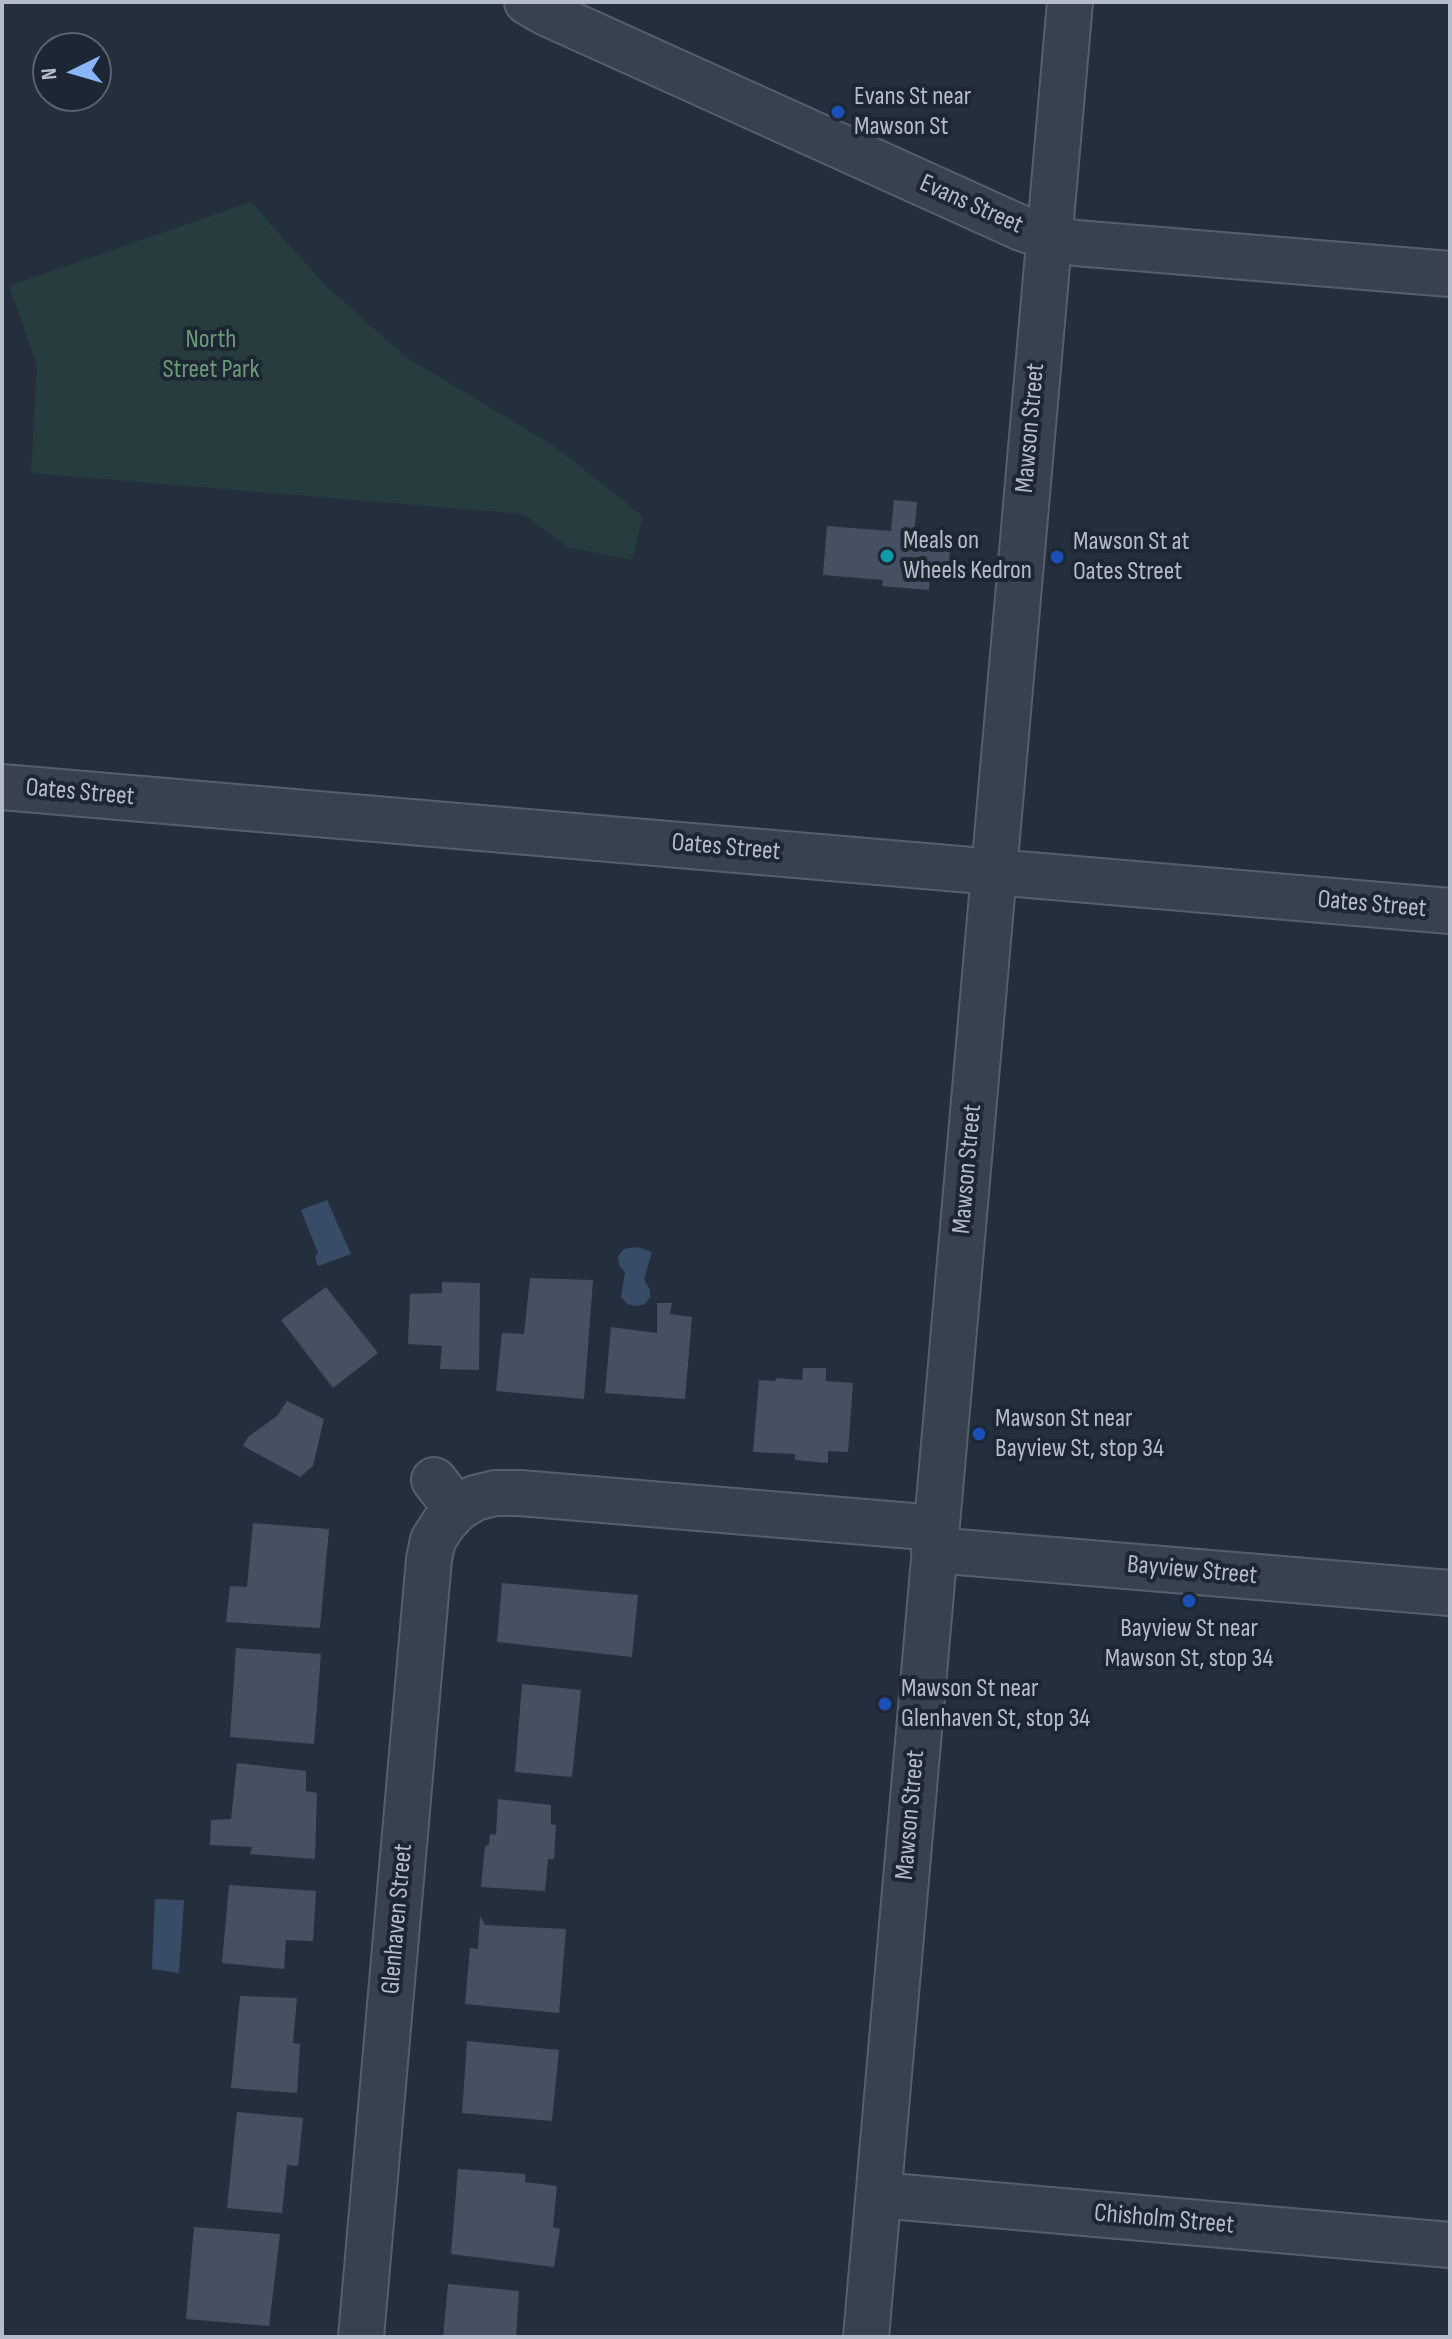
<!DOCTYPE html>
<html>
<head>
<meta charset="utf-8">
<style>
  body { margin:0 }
  #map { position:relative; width:1452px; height:2339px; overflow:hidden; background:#242f3e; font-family:"Sofia Sans Condensed",sans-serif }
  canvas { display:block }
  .frame { position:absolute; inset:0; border:4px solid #b4bcc9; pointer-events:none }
  .north { position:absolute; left:32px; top:32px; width:80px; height:80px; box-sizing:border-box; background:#1d2633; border:2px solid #59626f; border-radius:50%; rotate:265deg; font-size:22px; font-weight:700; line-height:32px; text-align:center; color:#b4bcc9 }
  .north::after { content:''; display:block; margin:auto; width:28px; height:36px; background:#8ab4f8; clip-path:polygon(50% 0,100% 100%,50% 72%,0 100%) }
</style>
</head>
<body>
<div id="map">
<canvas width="1452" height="2339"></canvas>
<div class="frame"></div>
<div class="north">N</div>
</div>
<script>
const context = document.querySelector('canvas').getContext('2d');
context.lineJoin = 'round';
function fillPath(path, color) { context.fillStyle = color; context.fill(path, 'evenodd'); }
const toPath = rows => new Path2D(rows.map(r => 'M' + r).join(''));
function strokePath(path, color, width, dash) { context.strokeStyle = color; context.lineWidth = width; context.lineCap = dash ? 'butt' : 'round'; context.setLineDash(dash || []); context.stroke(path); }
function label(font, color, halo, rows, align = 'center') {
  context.font = font + ' "Sofia Sans Condensed",sans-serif'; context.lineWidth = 8; context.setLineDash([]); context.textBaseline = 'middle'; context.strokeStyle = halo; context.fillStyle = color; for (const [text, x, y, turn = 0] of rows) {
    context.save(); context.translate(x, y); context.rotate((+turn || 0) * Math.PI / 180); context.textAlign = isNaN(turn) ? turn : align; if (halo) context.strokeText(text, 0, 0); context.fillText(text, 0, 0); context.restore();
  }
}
fillPath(toPath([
  [251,202,326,286,406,357,555,447,643,516,632,560,568,547,523,514,31,473,37,365,9,286]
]), '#263c3f');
fillPath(toPath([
  [327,1200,351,1254,318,1266,315,1258,318,1253,301,1210],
  [638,1247,652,1252,644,1279,650,1290,650,1297,645,1304,637,1306,627,1304,621,1297,625,1273,619,1265,618,1256,624,1249],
  [155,1899,184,1900,179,1973,152,1969]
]), '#394c67');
fillPath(toPath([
  [894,500,917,502,914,535,951,539,948,575,930,573,929,590,882,586,883,580,823,575,827,526,891,531],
  [530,1278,593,1280,584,1399,496,1391,502,1333,524,1334],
  [442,1282,480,1283,479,1370,440,1369,442,1346,408,1344,410,1294,442,1293],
  [326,1287,378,1353,333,1388,281,1320],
  [657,1303,672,1303,670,1314,692,1317,685,1399,605,1393,611,1327,657,1333],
  [803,1368,826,1368,826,1381,853,1383,848,1452,828,1451,828,1463,795,1460,795,1454,753,1452,759,1380,775,1381,776,1378,802,1380],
  [287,1401,324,1419,313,1466,300,1477,243,1446,248,1437,277,1416],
  [253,1523,329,1529,320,1628,226,1622,230,1586,247,1587],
  [502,1583,638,1595,632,1657,497,1642],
  [236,1648,321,1654,314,1744,230,1737],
  [522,1684,581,1690,572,1777,515,1772],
  [237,1763,306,1771,306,1791,317,1793,315,1859,250,1854,252,1847,210,1845,211,1820,231,1819],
  [498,1799,551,1805,551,1824,556,1825,554,1859,548,1859,545,1891,481,1887,485,1846,489,1845,490,1834,496,1835],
  [229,1885,316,1891,313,1941,286,1940,284,1969,222,1963],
  [480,1916,485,1925,566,1929,559,2013,465,2004,470,1948,478,1949],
  [240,1996,297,1998,293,2043,300,2044,297,2093,231,2088],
  [467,2041,559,2050,552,2121,462,2113],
  [237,2112,303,2118,298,2166,287,2165,282,2213,227,2208],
  [458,2169,525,2174,525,2182,557,2186,553,2227,560,2229,554,2267,451,2254],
  [194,2227,280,2234,269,2326,186,2319],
  [448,2284,519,2291,516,2337,443,2337]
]), '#455162');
const minor = toPath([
  [527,2,546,13,1021,228,1048,237,1076,243,1450,274],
  [2,787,1450,911],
  [434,1480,457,1509],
  [934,1550,1450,1593],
  [879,2195,1450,2245],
  [361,2337,429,1559,433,1540,444,1523,457,1509,475,1498,495,1493,520,1493,936,1528],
  [866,2337,1070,2]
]);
strokePath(minor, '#565f6c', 48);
strokePath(minor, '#38414e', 44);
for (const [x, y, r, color] of [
  [838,112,8,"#1a4fb4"],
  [887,556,8,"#0f9aa8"],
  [1057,557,8,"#1a4fb4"],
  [979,1434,8,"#1a4fb4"],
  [1189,1601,8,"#1a4fb4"],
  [885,1704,8,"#1a4fb4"]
]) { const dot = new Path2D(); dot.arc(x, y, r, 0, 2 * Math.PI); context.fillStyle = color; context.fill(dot); strokePath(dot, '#1d2633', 3); }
label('26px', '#b4bcc9', '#1d2633', [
  ["Evans St near",854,97],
  ["Mawson St",854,127],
  ["Meals on",903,541],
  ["Wheels Kedron",903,571],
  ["Mawson St at",1073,542],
  ["Oates Street",1073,572],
  ["Mawson St near",995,1419],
  ["Bayview St, stop 34",995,1449],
  ["Bayview St near",1189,1629,"center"],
  ["Mawson St, stop 34",1189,1659,"center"],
  ["Mawson St near",901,1689],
  ["Glenhaven St, stop 34",901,1719]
], 'left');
label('26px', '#b4bcc9', '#1d2633', [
  ["Evans Street",971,205,24],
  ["Mawson Street",1031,428,-85],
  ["Oates Street",80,793,5],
  ["Oates Street",726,848,5],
  ["Oates Street",1372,905,5],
  ["Mawson Street",968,1169,-85],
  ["Bayview Street",1192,1571,5],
  ["Mawson Street",911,1815,-85],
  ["Glenhaven Street",398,1919,-85],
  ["Chisholm Street",1164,2220,5]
]);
label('26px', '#6b9a76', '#1d2633', [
  ["North",211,340],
  ["Street Park",211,370]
]);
</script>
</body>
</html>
